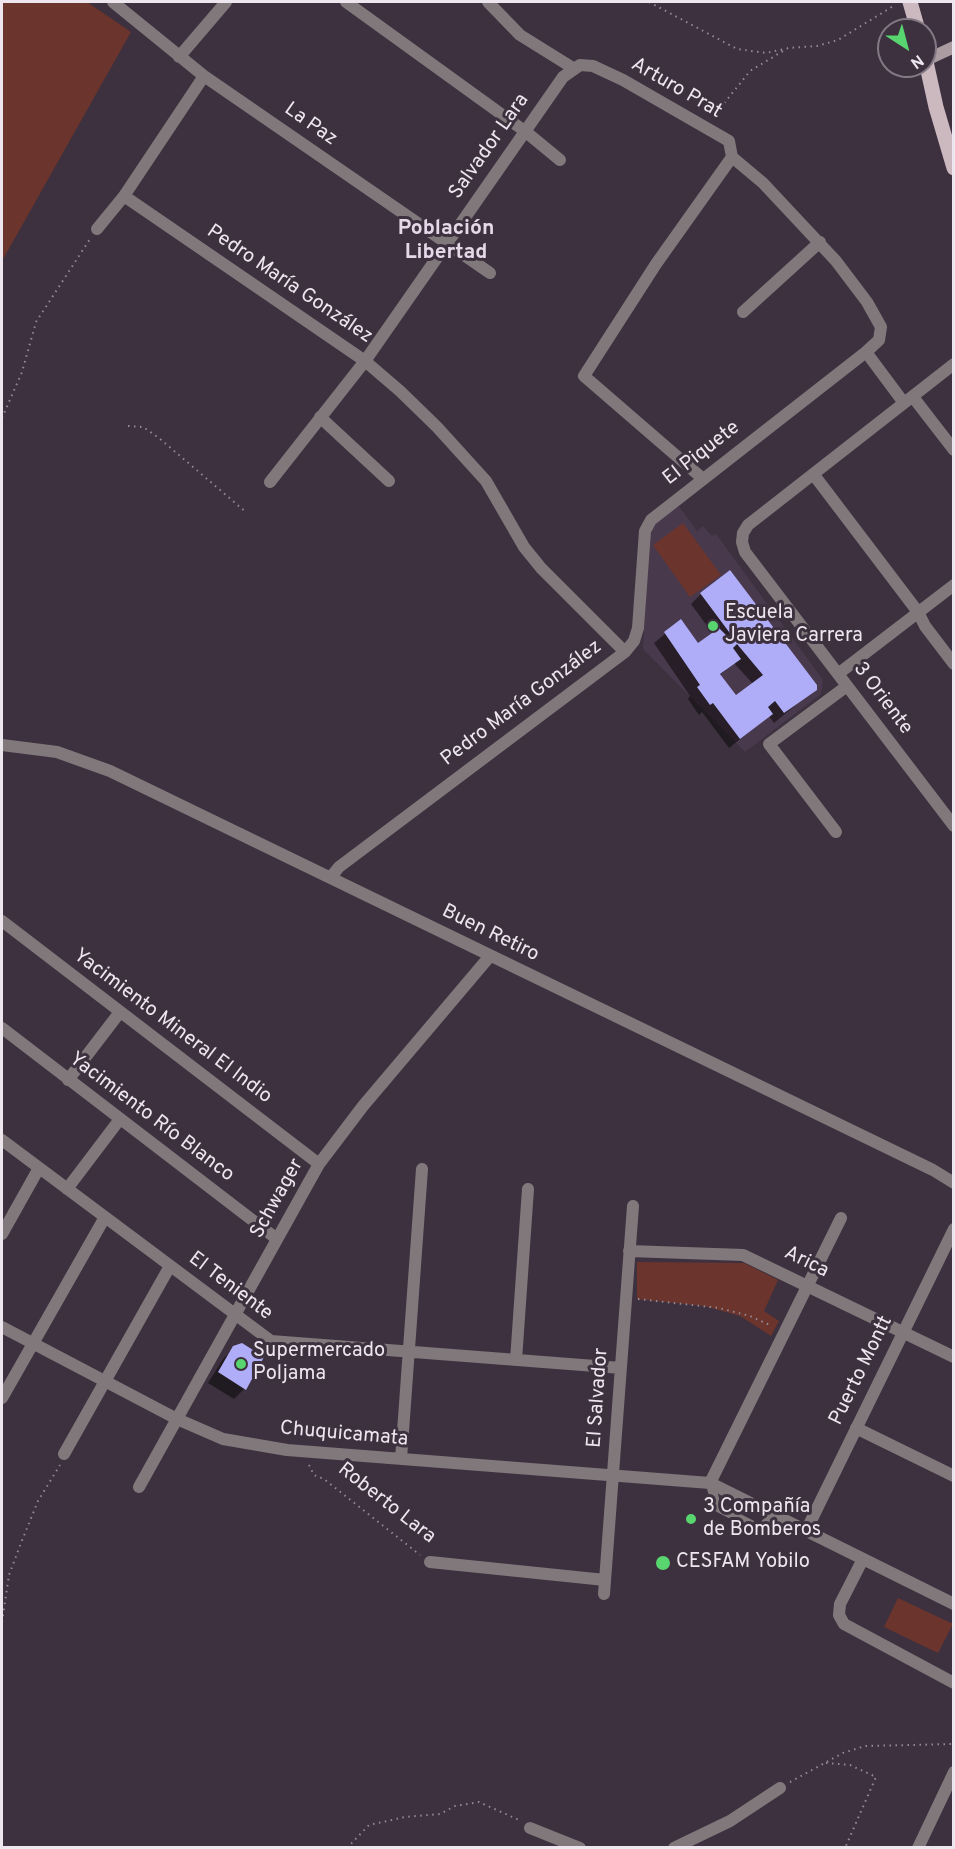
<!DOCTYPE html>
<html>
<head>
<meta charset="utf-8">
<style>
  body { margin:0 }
  #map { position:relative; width:955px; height:1849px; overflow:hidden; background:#3d313f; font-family:Overpass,sans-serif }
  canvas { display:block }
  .frame { position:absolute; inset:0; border:3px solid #ede6ef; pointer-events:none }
  .north { position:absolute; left:877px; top:18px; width:60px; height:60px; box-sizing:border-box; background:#3d313f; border:2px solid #837985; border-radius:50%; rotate:144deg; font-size:16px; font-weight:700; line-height:24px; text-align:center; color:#ede6ef }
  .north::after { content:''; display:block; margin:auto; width:21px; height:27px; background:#59d56f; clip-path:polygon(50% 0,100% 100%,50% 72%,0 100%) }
</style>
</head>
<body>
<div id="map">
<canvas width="955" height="1849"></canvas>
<div class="frame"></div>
<div class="north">N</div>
</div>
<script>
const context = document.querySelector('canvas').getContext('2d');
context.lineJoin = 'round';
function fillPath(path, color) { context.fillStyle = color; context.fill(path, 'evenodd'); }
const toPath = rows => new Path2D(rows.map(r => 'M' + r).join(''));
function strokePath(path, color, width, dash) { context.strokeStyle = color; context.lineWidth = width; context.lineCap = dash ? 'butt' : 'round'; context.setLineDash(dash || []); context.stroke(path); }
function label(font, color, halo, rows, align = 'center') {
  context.font = font + ' Overpass,sans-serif'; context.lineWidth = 6; context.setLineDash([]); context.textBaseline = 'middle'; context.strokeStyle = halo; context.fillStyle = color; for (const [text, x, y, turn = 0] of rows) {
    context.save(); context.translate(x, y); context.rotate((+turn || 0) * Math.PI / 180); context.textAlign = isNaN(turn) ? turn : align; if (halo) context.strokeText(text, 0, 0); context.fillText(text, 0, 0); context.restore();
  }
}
fillPath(toPath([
  [678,505,697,531,703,526,712,536,716,534,823,680,821,694,745,752,643,649,649,535,652,527]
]), '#49394c');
fillPath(toPath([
  [2,2,87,2,131,32,2,261],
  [683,523,721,575,690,597,653,545],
  [637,1262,744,1263,778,1280,764,1311,779,1321,771,1336,740,1316,704,1306,637,1299],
  [898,1598,953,1624,938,1653,884,1627]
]), '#6b342c');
fillPath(toPath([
  [701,594,815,689,774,723,769,716,729,748,702,712,699,715,688,699,690,696,654,643,681,621,698,646,713,634,691,604],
  [734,663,753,684,736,697,719,676],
  [234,1348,262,1357,244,1389,234,1399,208,1383,223,1359]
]), '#0007');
fillPath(toPath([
  [730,570,817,685,817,690,784,713,775,701,768,707,773,714,740,739,713,703,710,705,697,687,700,685,664,632,681,619,698,643,719,628,729,638,732,636,700,593],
  [737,644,763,675,736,695,720,674,741,659,733,648],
  [242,1343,264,1357,246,1390,218,1372,233,1346]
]), '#b0adf8');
strokePath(toPath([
  [649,2,737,49,766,53,784,49],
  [713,117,750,71,788,48,817,46,838,40,895,5],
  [2,418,22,372,36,322,90,239],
  [128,426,143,427,159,438,247,513],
  [638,1299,719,1308,750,1316,772,1326],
  [309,1465,314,1475,324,1479,420,1555],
  [2,1622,9,1575,21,1543,38,1501,60,1465],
  [826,1763,850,1765,876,1777,845,1848],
  [790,1782,843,1753,865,1746,954,1744],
  [347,1848,369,1825,405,1817,440,1814,455,1806,479,1802,519,1820]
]), '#948a96', 2, [1.5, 4.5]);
strokePath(toPath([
  [710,1483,717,1507,760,1529,774,1515]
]), '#81787b', 9);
strokePath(toPath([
  [113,2,204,76,490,273],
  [346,2,526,132,560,160],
  [488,2,520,35,573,68],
  [179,57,226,2],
  [124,196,365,361,400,391,437,427,486,481,524,547,541,568,625,652],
  [97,229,124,196,204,76],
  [743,312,820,242],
  [866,352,904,403],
  [954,364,748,525,743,533,742,542,745,552,954,826],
  [913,397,954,450],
  [320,417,389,481],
  [814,475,918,612,925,626,954,664],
  [702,478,584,376,656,264,732,157],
  [270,482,365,361,563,77,580,65,593,66,623,80,729,141,732,157,763,183,836,261,867,302,881,327,879,340,866,352,651,520,645,531,638,628,634,641,625,652,339,867,331,877],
  [838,674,954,585],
  [2,745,57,752,110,771,933,1170,954,1183],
  [836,832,769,744,847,686],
  [2,921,319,1164],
  [2,1028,277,1239],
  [68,1080,120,1012],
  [2,1140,271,1341,621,1368],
  [67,1189,120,1119],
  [2,1234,39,1168],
  [629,1251,743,1255,954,1357],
  [2,1327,177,1419,223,1439,287,1450,710,1483,954,1604],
  [516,1360,528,1189],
  [2,1398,105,1217],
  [856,1428,954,1476],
  [64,1454,170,1266],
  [401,1459,422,1169],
  [710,1483,841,1218],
  [139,1487,319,1164,363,1106,490,956],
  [806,1531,954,1229],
  [863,1559,840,1604,839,1615,844,1624,954,1683],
  [430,1562,605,1580],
  [604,1594,633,1206],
  [530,1828,580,1848],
  [674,1848,730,1821,780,1788],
  [918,1848,954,1772]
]), '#81787b', 12);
strokePath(toPath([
  [926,60,954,47]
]), '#ab9ca1', 12);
strokePath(toPath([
  [910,2,918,30],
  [925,57,936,107,954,168]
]), '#ccb8bf', 15);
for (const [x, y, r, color] of [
  [713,626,6,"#59d56f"],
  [241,1364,6,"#59d56f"],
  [691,1519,6,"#59d56f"],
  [663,1563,8,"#59d56f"]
]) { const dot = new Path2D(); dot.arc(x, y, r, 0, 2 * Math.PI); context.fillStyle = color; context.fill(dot); strokePath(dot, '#3d313f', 2); }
label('20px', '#ede6ef', '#3d313f', [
  ["Arturo Prat",676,89,30],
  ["La Paz",310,125,35],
  ["Salvador Lara",490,147,-55],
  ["Pedro María González",289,285,34],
  ["El Piquete",702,454,-38],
  ["3 Oriente",882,699,53],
  ["Pedro María González",522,704,-37],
  ["Buen Retiro",490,934,26],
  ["Yacimiento Mineral El Indio",172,1027,37],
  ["Yacimiento Río Blanco",151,1118,37],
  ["Schwager",278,1199,-61],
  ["Arica",806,1263,26],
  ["El Teniente",230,1287,37],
  ["Puerto Montt",862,1371,-64],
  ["El Salvador",599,1398,-86],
  ["Chuquicamata",344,1435,5],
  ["Roberto Lara",386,1504,38]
]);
label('20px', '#ede6ef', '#3d313f', [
  ["Escuela",725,614],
  ["Javiera Carrera",725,637],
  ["Supermercado",253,1352],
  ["Poljama",253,1375],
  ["3 Compañía",703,1508],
  ["de Bomberos",703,1531],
  ["CESFAM Yobilo",676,1563]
], 'left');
label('bold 21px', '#e6d8e9', '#3d313f', [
  ["Población",446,230],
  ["Libertad",446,254]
]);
</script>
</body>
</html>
